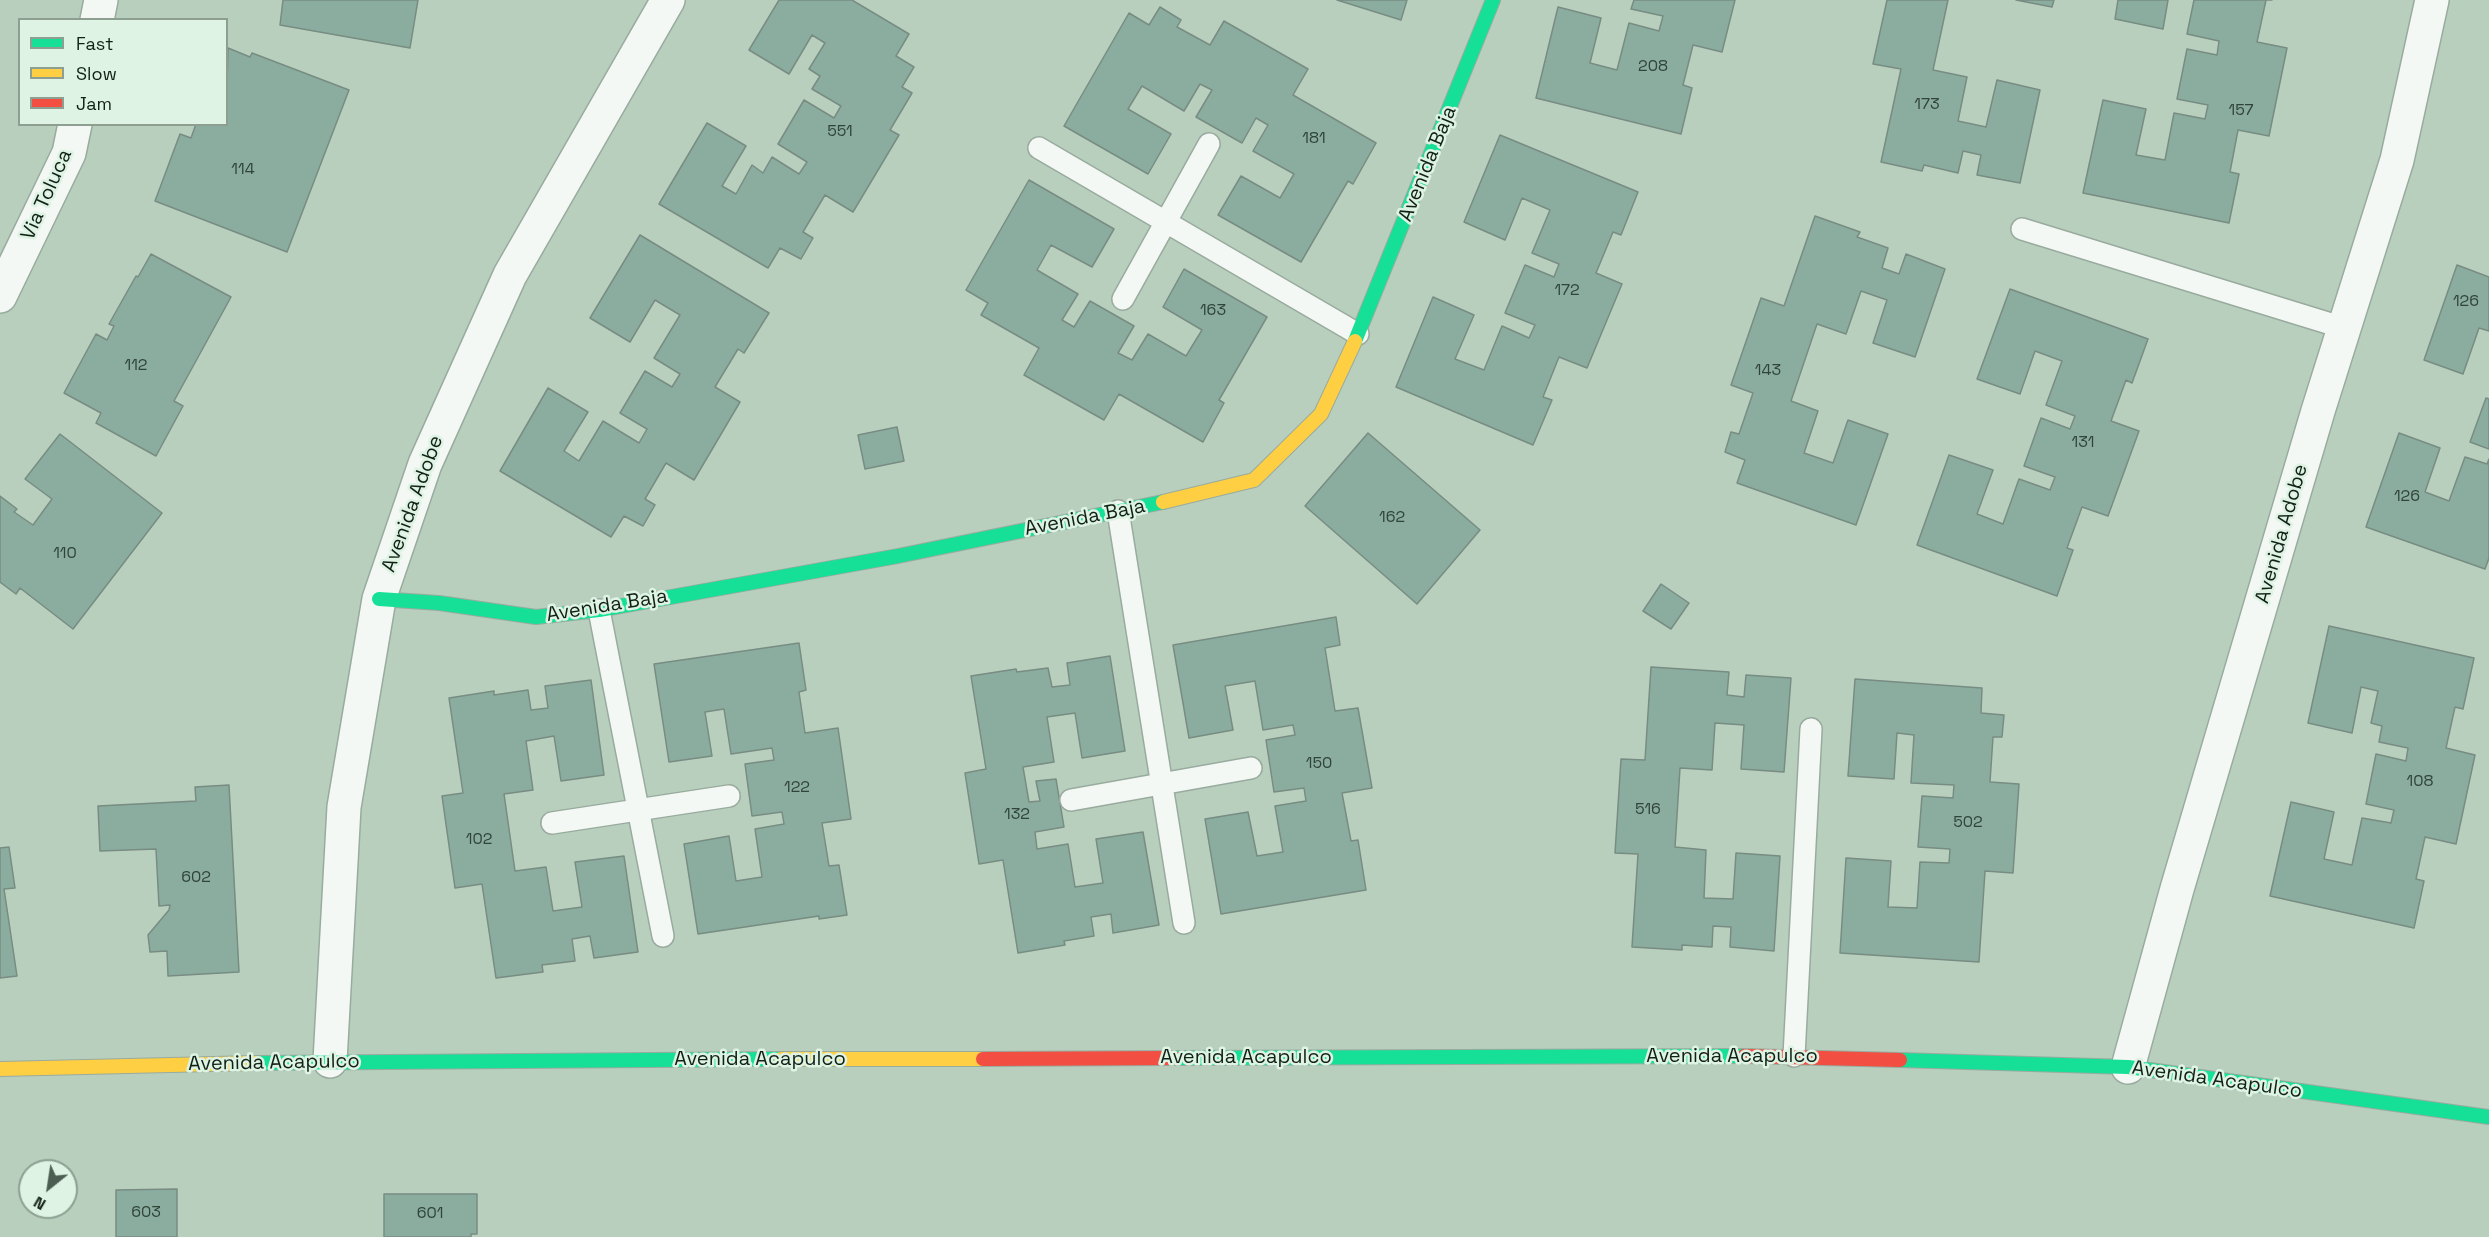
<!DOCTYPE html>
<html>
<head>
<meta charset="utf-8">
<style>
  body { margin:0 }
  #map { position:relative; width:2489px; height:1237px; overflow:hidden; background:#b8cfbe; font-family:"Space Grotesk",sans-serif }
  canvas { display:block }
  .legend { position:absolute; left:18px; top:18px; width:210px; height:108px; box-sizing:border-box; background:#def3e3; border:2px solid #8c9f91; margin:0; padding:8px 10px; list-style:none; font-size:18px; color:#112116 }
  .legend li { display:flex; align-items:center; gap:12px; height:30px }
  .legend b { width:30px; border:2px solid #8c9f91 }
  .north { position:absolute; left:18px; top:1159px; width:60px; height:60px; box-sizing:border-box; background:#def3e3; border:2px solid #8c9f91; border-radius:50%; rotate:210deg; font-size:16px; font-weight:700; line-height:24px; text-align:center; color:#112116 }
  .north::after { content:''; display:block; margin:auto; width:21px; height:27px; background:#4b5e51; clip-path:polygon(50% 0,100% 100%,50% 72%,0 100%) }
</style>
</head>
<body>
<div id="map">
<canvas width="2489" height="1237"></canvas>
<ul class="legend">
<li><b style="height:8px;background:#16e098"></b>Fast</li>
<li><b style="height:8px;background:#ffcf43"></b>Slow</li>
<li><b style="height:8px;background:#f24e42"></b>Jam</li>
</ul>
<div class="north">N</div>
</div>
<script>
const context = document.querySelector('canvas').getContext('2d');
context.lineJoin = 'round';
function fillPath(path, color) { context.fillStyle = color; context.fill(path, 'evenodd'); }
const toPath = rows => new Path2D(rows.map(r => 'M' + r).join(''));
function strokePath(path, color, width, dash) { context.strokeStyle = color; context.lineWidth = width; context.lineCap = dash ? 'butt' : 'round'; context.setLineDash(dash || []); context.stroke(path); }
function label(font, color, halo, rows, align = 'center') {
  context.font = font + ' "Space Grotesk",sans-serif'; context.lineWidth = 5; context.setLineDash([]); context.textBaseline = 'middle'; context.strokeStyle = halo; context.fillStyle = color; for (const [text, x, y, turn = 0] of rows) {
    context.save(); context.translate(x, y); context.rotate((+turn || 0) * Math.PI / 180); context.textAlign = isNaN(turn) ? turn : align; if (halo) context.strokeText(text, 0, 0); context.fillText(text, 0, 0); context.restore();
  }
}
const building = toPath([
  [283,0,418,0,410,48,280,25,283,0],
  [779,0,852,0,909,34,896,56,914,67,902,87,912,93,890,130,899,135,853,212,825,195,803,232,813,238,801,259,780,248,768,268,659,204,707,123,746,146,722,186,736,194,752,165,763,173,772,157,799,174,807,162,778,144,804,100,834,118,841,106,812,89,820,76,809,69,825,43,812,35,789,74,749,50,779,0],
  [1337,0,1407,0,1401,20,1337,0],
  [1634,0,1735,0,1722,52,1693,45,1683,85,1692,88,1681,134,1536,98,1558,7,1601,18,1590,63,1617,70,1629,23,1659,31,1663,16,1631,9,1634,0],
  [1887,0,1948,0,1933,70,1967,77,1958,121,1986,127,1997,80,2040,90,2020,183,1977,175,1981,155,1963,151,1958,173,1924,165,1922,171,1881,162,1901,69,1873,64,1887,0],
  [2016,0,2054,0,2052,7,2016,0],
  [2118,0,2168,0,2163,29,2115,19,2118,0],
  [2194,0,2272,0,2266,0,2257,42,2287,48,2269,136,2238,130,2230,172,2239,174,2229,223,2083,193,2103,100,2146,109,2136,155,2165,160,2174,113,2205,119,2208,105,2177,99,2187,49,2217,55,2219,41,2187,34,2194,0],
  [1160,7,1181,20,1177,27,1210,45,1224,21,1308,69,1293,95,1376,143,1353,184,1348,181,1301,262,1218,215,1241,176,1280,198,1294,174,1253,151,1268,125,1256,118,1242,143,1196,117,1212,90,1200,84,1184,111,1142,86,1128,109,1171,134,1148,174,1064,126,1129,13,1149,25,1160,7],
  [228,48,250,57,252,53,349,90,287,252,155,201,180,134,191,138,196,124,226,124,228,48],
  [1500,135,1638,192,1621,235,1613,232,1596,273,1622,284,1587,368,1559,357,1543,397,1552,400,1533,445,1396,387,1433,297,1474,315,1455,359,1484,370,1502,326,1529,338,1535,325,1505,313,1525,265,1554,277,1559,264,1532,253,1550,210,1522,198,1505,240,1464,222,1500,135],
  [1029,180,1114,229,1092,267,1051,245,1037,270,1078,294,1062,320,1074,327,1090,301,1134,326,1118,353,1132,360,1148,334,1186,356,1202,330,1163,307,1184,269,1267,317,1219,400,1224,403,1203,442,1119,394,1104,420,1024,375,1039,348,981,315,988,303,966,290,1029,180],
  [1815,216,1860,232,1857,237,1888,248,1882,268,1899,274,1906,254,1945,269,1915,357,1873,343,1887,300,1861,291,1846,334,1817,324,1791,401,1818,411,1804,453,1833,463,1848,420,1888,434,1856,525,1737,483,1745,460,1725,452,1731,432,1739,434,1753,393,1731,385,1761,298,1784,306,1815,216],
  [640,235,769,313,744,353,738,349,715,387,740,402,694,480,666,463,645,499,655,505,643,526,624,516,611,537,500,471,548,388,588,412,564,451,579,461,603,421,639,443,647,429,620,413,645,371,672,387,680,374,654,358,680,315,655,300,630,342,590,318,640,235],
  [151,254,231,297,174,401,183,406,156,456,96,423,101,413,64,393,96,334,107,340,114,326,109,324,136,276,138,277,151,254],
  [2457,265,2489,277,2489,331,2479,328,2463,374,2424,360,2457,265],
  [2010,289,2148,339,2132,383,2126,380,2111,421,2139,431,2108,516,2082,507,2067,548,2073,550,2057,596,1917,545,1949,455,1993,470,1977,514,2003,524,2019,479,2050,490,2055,477,2024,466,2041,418,2070,429,2075,416,2046,405,2062,361,2035,351,2020,394,1977,379,2010,289],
  [2486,398,2489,399,2489,449,2470,442,2486,398],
  [897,427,904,461,865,469,858,435,897,427],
  [1368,433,1480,530,1417,604,1305,506,1368,433],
  [2399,433,2440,448,2425,492,2449,501,2465,457,2487,464,2489,459,2489,558,2485,569,2366,527,2399,433],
  [60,434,162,513,73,629,20,588,16,594,0,582,0,496,17,509,14,512,33,525,52,499,25,479,60,434],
  [1661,584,1689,603,1671,629,1643,611,1661,584],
  [1336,617,1340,645,1325,648,1335,711,1358,708,1372,788,1342,793,1351,841,1358,840,1366,890,1221,914,1205,819,1248,812,1257,856,1283,852,1275,806,1306,801,1304,788,1274,792,1266,740,1295,735,1293,725,1263,730,1255,681,1225,686,1233,730,1189,738,1173,645,1336,617],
  [2329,626,2474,658,2463,709,2455,707,2446,748,2475,755,2456,844,2425,837,2416,879,2424,881,2414,928,2270,896,2291,802,2334,812,2324,859,2352,865,2362,818,2391,823,2394,810,2366,804,2376,754,2406,761,2408,748,2379,742,2382,726,2371,723,2378,691,2361,687,2352,733,2308,723,2329,626],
  [799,643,806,690,799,692,805,733,838,728,851,819,822,823,829,866,839,865,847,915,819,919,819,916,698,934,684,844,729,836,736,881,762,877,755,829,784,824,782,812,752,816,745,764,774,760,772,748,731,754,724,709,705,712,712,756,669,762,654,664,799,643],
  [1110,656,1125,751,1082,758,1075,713,1047,717,1054,762,1023,767,1029,802,1040,801,1036,781,1056,779,1064,827,1035,832,1037,849,1068,844,1075,887,1103,883,1096,839,1143,832,1159,925,1113,933,1111,914,1091,917,1094,936,1064,941,1065,945,1018,953,1003,860,979,864,965,773,986,769,971,676,1016,669,1017,672,1048,668,1052,687,1070,685,1067,663,1110,656],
  [1651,667,1729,672,1727,695,1744,697,1746,675,1791,678,1784,772,1741,769,1744,725,1715,723,1712,770,1680,768,1675,847,1706,850,1704,898,1733,899,1736,853,1780,856,1774,951,1730,947,1731,927,1713,926,1712,947,1682,945,1682,950,1632,947,1638,854,1615,853,1621,759,1645,760,1651,667],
  [1855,679,1982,688,1981,713,2004,715,2002,737,1993,737,1990,782,2019,784,2013,873,1985,871,1979,962,1840,953,1846,858,1891,861,1888,907,1917,908,1920,862,1949,863,1950,849,1918,847,1922,796,1953,798,1954,785,1911,783,1914,735,1897,733,1894,779,1848,776,1855,679],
  [591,680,604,775,561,781,554,736,526,741,533,790,504,794,515,871,546,867,553,911,582,907,575,862,624,856,638,952,594,958,590,936,572,939,575,961,542,965,543,972,496,978,482,884,455,888,442,796,463,793,449,698,494,691,494,695,528,690,531,710,548,708,545,686,591,680],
  [229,785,239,972,168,976,167,951,150,952,148,935,169,910,170,905,159,906,156,849,100,851,98,806,196,801,195,787,229,785],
  [9,847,15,888,4,889,17,976,0,978,0,848,9,847],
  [177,1189,177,1237,116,1237,116,1190,177,1189],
  [384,1194,477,1194,477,1234,471,1234,471,1237,384,1237,384,1194]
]);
fillPath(building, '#8bada0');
strokePath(building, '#788c82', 1.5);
const lane = toPath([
  [1039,148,1358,334],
  [2022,229,2344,328],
  [1123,299,1209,144],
  [1118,511,1184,923],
  [599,610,663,936],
  [1071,800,1251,768],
  [552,823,729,796],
  [1794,1056,1811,729]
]);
const street = toPath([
  [97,20,101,0],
  [0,296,69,153,75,124],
  [330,1061,344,807,379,599,425,464,510,275,668,0],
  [2128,1067,2177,889,2318,411,2397,160,2432,0]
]);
const fast = toPath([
  [1355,341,1493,0],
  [379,599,439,603,536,617,599,610,898,556,1163,502],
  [1174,1058,1744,1056],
  [1900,1060,2128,1067,2489,1117],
  [256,1063,781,1059]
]);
const slow = toPath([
  [1163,502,1254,480,1321,414,1355,341],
  [781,1059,983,1059],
  [0,1069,256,1063]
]);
const jam = toPath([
  [1744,1056,1900,1060],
  [983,1059,1174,1058]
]);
strokePath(lane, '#99ab9e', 24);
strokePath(street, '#99ab9e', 36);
strokePath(fast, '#99ab9e', 16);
strokePath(slow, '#99ab9e', 16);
strokePath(jam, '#99ab9e', 16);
strokePath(lane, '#f4f8f5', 21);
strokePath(street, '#f4f8f5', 33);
strokePath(fast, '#16e098', 14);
strokePath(slow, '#ffcf43', 14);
strokePath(jam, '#f24e42', 14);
label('16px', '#304438', null, [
  ["208",1653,67],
  ["173",1927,105],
  ["157",2241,111],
  ["551",840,132],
  ["181",1314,139],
  ["114",243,170],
  ["172",1567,291],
  ["126",2466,302],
  ["163",1213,311],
  ["112",136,366],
  ["143",1768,371],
  ["131",2083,443],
  ["126",2407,497],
  ["162",1392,518],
  ["110",65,554],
  ["150",1319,764],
  ["108",2420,782],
  ["122",797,788],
  ["516",1648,810],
  ["132",1017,815],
  ["502",1968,823],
  ["102",479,840],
  ["602",196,878],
  ["603",146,1213],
  ["601",430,1214]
]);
label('20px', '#112116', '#def3e3', [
  ["Avenida Baja",1428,164,-68],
  ["Via Toluca",47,195,-66],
  ["Avenida Adobe",413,504,-70],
  ["Avenida Baja",1085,518,-11],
  ["Avenida Adobe",2282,534,-74],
  ["Avenida Baja",607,606,-9],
  ["Avenida Acapulco",1732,1057],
  ["Avenida Acapulco",1246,1058],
  ["Avenida Acapulco",760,1060],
  ["Avenida Acapulco",274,1063,-1],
  ["Avenida Acapulco",2217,1080,8]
]);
</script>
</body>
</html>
